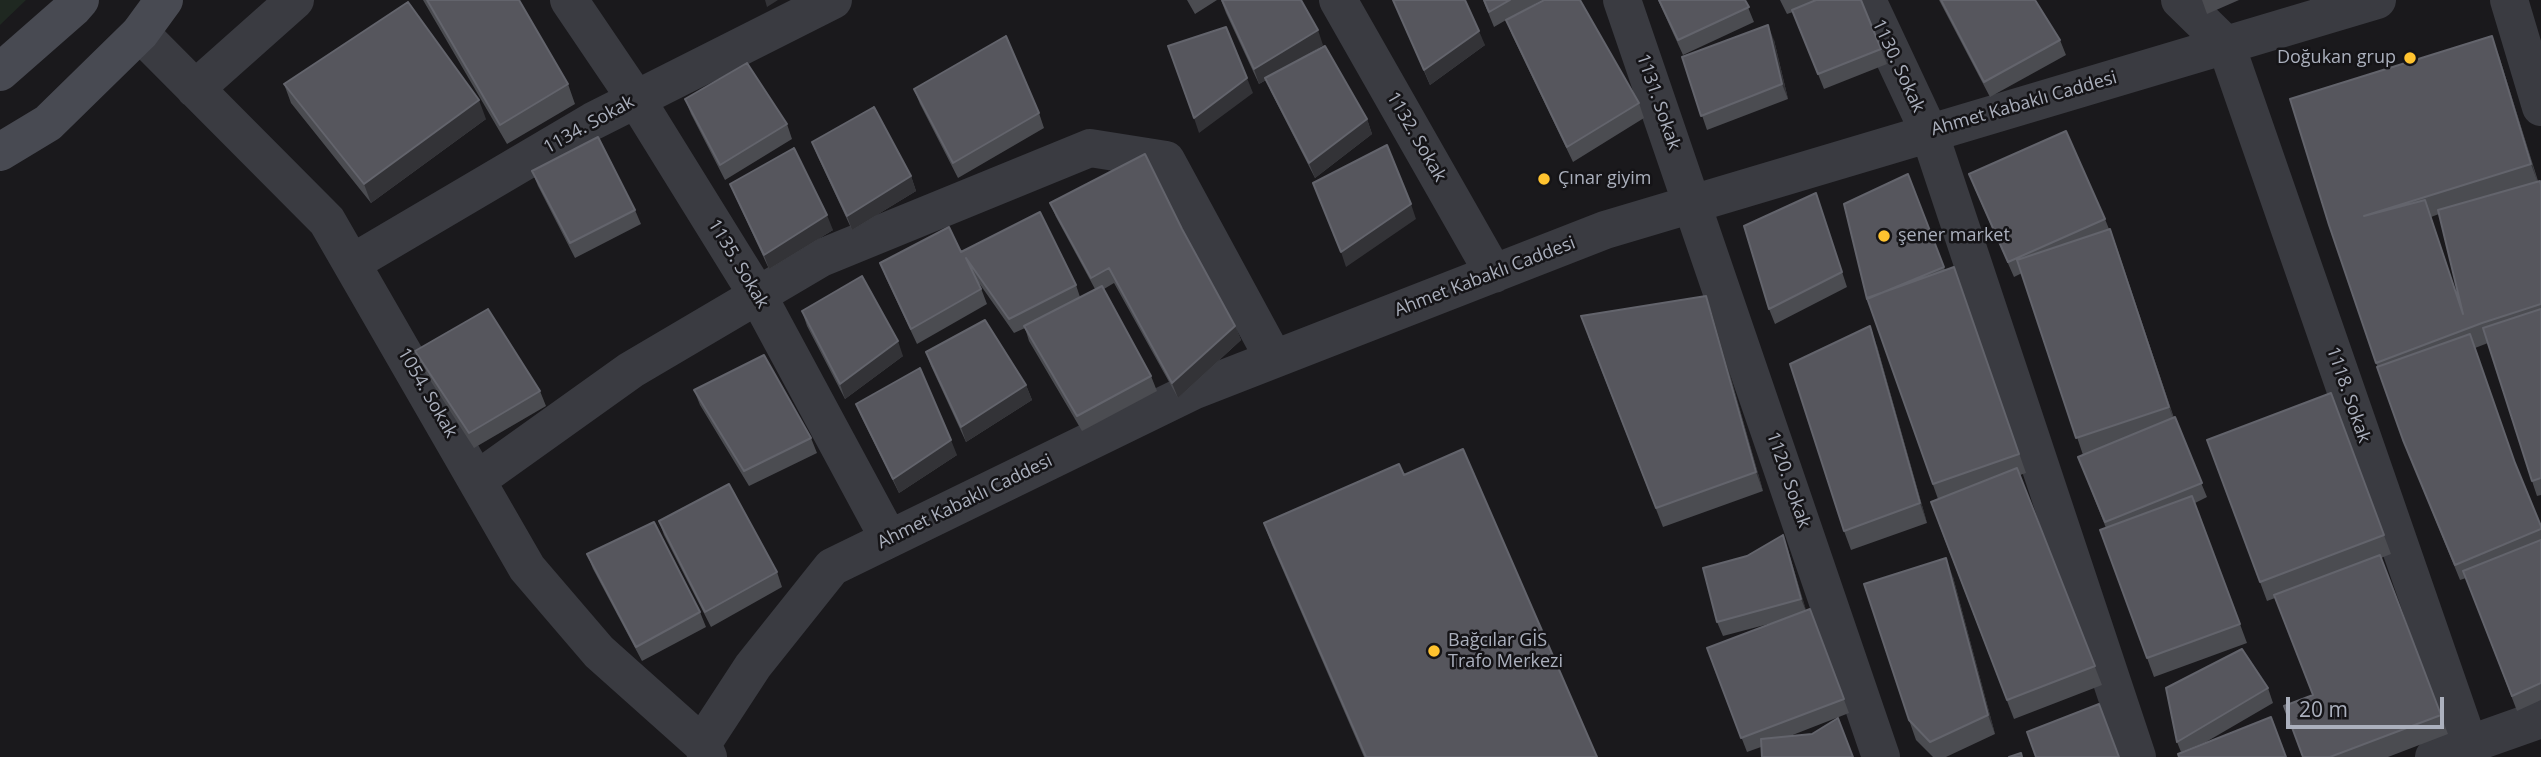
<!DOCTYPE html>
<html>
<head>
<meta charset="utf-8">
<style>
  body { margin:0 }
  #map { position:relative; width:2541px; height:757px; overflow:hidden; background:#1a191c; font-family:"Open Sans",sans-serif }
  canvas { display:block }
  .scale { position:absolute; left:2286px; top:697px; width:158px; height:32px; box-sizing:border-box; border:4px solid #abb0bd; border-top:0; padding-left:9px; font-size:21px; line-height:24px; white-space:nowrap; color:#abb0bd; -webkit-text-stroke:5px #151417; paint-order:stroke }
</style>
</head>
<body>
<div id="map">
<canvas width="2541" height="757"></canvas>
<div class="scale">20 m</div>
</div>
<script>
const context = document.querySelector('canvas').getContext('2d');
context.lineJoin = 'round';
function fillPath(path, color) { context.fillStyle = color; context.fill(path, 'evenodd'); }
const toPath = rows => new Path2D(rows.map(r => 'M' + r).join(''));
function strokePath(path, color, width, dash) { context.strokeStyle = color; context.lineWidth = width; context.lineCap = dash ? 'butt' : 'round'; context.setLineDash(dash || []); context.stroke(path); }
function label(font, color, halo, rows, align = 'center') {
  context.font = font + ' "Open Sans",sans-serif'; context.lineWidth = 5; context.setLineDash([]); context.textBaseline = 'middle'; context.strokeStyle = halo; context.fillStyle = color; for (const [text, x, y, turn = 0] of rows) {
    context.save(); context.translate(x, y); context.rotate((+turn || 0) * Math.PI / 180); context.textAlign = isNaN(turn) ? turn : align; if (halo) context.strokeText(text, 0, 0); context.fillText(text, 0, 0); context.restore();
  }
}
fillPath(toPath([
  [0,0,26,0,0,25]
]), '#1f2821');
strokePath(toPath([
  [569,0,636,99,758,296,889,539],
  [1338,0,1494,274],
  [1622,0,1881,757],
  [1867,0,1929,132,2137,757],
  [2180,0,2226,45,2469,745],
  [2509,0,2541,107],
  [140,33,327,221,527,568,599,652,702,744,708,757],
  [195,89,295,0],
  [352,263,593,121,833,0],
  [477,480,631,370,821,258,1090,148,1166,160,1274,359],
  [702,744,753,666,832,567,1195,390,1605,230,2377,0],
  [2434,757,2541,719]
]), '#3a3b41', 38);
strokePath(toPath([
  [0,72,73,8,80,0],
  [0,152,48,123,140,33,164,0]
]), '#484a52', 38);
fillPath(toPath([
  [423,0,519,0,568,84,575,104,507,144],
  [1187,0,1217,0,1195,14],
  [1221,0,1323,45,1294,63,1367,119,1372,134,1315,178,1271,92,1266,80,1259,84,1226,13],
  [1393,0,1485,45,1430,85],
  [1483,0,1542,0,1510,18,1639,103,1644,118,1573,162,1512,35,1506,20,1494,27],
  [1658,0,1745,0,1754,22,1683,55],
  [1780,0,1861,0,1887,64,1824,89,1793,12,1787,14],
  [1939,0,2035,0,2060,40,2066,55,1990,97],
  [2202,0,2239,0,2207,14],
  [1774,40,1788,99,1707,130,1682,57],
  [2499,56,2538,181,2541,184,2541,495,2537,496,2532,481,2488,343,2475,348,2516,467,2541,526,2541,700,2517,711,2466,578,2460,580,2409,455,2376,363,2290,99],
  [2439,214,2461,307,2431,217],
  [284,84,486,119,371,203,291,103],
  [914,89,1039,113,1044,128,958,178,920,104],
  [685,99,787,124,792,139,725,180,691,114],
  [812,142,911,176,916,191,852,230,818,157],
  [532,171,635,210,641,224,575,258,538,186],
  [1908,174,1945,270,1954,267,2026,473,2020,475,2102,685,2014,719,1938,522,1938,499,1867,299],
  [1969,174,2105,219,2109,229,2110,229,2117,248,2174,418,2207,497,2195,503,2247,643,2154,677,2100,530,2106,528,2078,457,2083,455,2022,273,2014,277,1975,189],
  [730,184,833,230,769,269,736,198],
  [1816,193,1847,287,1775,324,1769,309],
  [1050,203,1235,326,1241,340,1178,398,1114,283,1104,289,1151,376,1157,391,1082,431,1029,341,1025,328,1014,333,979,283,987,304,917,344,886,278,880,263,961,252,1076,285,1080,297,1095,289,1056,217],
  [1706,296,1713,315,1763,491,1663,527,1588,336],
  [802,311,903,356,845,399,807,326],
  [1877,346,1927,523,1851,550,1844,531],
  [415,351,540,391,546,406,474,448,421,366],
  [926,352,1026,385,1032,400,966,442,931,366],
  [694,390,811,438,817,453,749,486,700,405],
  [2331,393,2391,554,2381,558,2448,734,2388,757,2303,757,2313,695,2275,598,2267,601,2207,440],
  [856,404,957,455,899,493,862,418],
  [1404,475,1597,757,1364,757,1272,545,1264,523],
  [659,521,777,572,782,587,711,627,664,535],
  [1783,535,1788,550,1806,611,1810,609,1849,713,1790,736,1853,757,1761,747,1747,752,1707,648,1776,622,1723,636,1717,622,1747,556],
  [587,554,700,612,706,627,642,661,593,569],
  [1953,577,1995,734,1946,757,1933,757,1916,740,1909,720],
  [2268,688,2273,703,2206,742,2181,752,2177,742]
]), '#4b4c51');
fillPath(toPath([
  [765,0,778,0,767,7],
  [1768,25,1774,40,1788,99,1782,84],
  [1318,30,1323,45,1259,84,1254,69],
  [1479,31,1485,45,1430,85,1424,70],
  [2492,36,2499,56,2538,183,2531,164],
  [1247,78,1253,93,1199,133,1194,118],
  [479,100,486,119,371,203,364,184],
  [1367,119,1372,134,1315,178,1309,163],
  [911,176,916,191,852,230,847,216],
  [1411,204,1416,219,1346,267,1341,252],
  [827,215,833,230,769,269,764,255],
  [2110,229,2117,248,2176,426,2169,407],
  [1706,296,1713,315,1763,491,1756,472],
  [1235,326,1241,340,1178,398,1172,383],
  [1870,326,1877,346,1927,523,1920,503],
  [898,341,903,356,845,399,840,384],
  [1026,385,1032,400,966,442,961,427],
  [951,440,957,455,899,493,893,479],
  [1783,535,1788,550,1807,613,1801,599],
  [1946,558,1953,577,1995,734,1988,715]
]), '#333337');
const building = toPath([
  [427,0,519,0,568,84,500,125,427,0],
  [1222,0,1301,0,1318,30,1254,69,1222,0],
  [1393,0,1465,0,1479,31,1424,70,1393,0],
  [1484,0,1510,0,1489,12,1484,0],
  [1544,0,1580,0,1639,103,1567,147,1506,20,1544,0],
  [1659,0,1745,0,1749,7,1678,40,1659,0],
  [1816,0,1861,0,1881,49,1818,74,1792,10,1816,0],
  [1941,0,2035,0,2060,40,1984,82,1941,0],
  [408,2,479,100,364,184,284,84,408,2],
  [1768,25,1782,84,1701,116,1682,57,1768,25],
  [1226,27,1247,78,1194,118,1168,46,1226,27],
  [1006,36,1039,113,953,163,914,89,1006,36],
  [2492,36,2531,164,2364,216,2425,200,2463,314,2438,210,2540,181,2541,185,2541,304,2482,323,2376,363,2329,225,2290,99,2492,36],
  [1325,46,1367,119,1309,163,1265,78,1325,46],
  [747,63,787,124,720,165,685,99,747,63],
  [874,107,911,176,847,216,812,142,874,107],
  [2066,131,2105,219,2008,262,1969,174,2066,131],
  [598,137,635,210,570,243,532,171,598,137],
  [1387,145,1411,204,1341,252,1313,183,1387,145],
  [794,148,827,215,764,255,730,184,794,148],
  [1145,154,1182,229,1235,326,1172,383,1109,268,1091,278,1050,203,1145,154],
  [1908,174,1944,267,1867,299,1844,204,1908,174],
  [1816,193,1842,272,1769,309,1744,226,1816,193],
  [1040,212,1076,285,1009,319,966,258,981,289,911,329,880,263,949,227,961,252,1040,212],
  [2110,229,2169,407,2076,438,2017,260,2110,229],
  [1954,267,2019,454,1933,484,1867,298,1954,267],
  [862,276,898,341,840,384,802,311,862,276],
  [1102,286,1151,376,1077,416,1024,326,1102,286],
  [1706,296,1756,472,1656,508,1581,316,1706,296],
  [488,309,540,391,469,433,415,351,488,309],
  [2541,309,2541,478,2532,481,2483,328,2541,309],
  [985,320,1026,385,961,427,926,352,985,320],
  [1870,326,1920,503,1844,531,1790,364,1870,326],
  [2470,334,2515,463,2541,526,2541,529,2455,565,2403,440,2377,367,2470,334],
  [764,355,811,438,744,471,694,390,764,355],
  [920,368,951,440,893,479,856,404,920,368],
  [2331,393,2384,535,2260,582,2207,440,2331,393],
  [2175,417,2202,483,2105,522,2078,457,2175,417],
  [1463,449,1597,757,1366,757,1264,523,1399,464,1404,475,1463,449],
  [2017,468,2095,666,2007,700,1931,502,2017,468],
  [729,484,777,572,705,612,659,521,729,484],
  [2192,496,2240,624,2147,658,2100,530,2192,496],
  [654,522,700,612,636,647,587,554,654,522],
  [1783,535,1801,599,1717,622,1703,568,1747,556,1783,535],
  [2541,540,2541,683,2512,696,2463,571,2541,540],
  [2380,555,2441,715,2330,757,2303,757,2284,706,2313,695,2274,595,2380,555],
  [1946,558,1988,715,1930,742,1909,720,1864,584,1946,558],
  [1810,609,1844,699,1741,738,1707,648,1810,609],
  [2242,649,2268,688,2177,742,2166,688,2242,649],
  [2099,704,2119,757,2036,757,2027,732,2099,704],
  [2271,717,2286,757,2179,757,2178,754,2271,717],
  [1838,718,1853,757,1762,757,1761,739,1812,734,1838,718],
  [2021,753,2022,757,2009,757,2021,753]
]);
fillPath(building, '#56565d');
strokePath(building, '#63646c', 2);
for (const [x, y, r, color] of [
  [2410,58,7,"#ffc32f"],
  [1544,179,7,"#ffc32f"],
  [1884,236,7,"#ffc32f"],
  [1434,651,7,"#ffc32f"]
]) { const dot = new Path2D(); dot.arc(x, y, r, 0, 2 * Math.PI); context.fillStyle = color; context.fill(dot); strokePath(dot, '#151417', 2.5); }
label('18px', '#abb0bd', '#151417', [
  ["Doğukan grup",2396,58,"right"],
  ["Çınar giyim",1558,179],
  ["şener market",1898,236],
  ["Bağcılar GİS",1448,641],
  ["Trafo Merkezi",1448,662]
], 'left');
label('18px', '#abb0bd', '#151417', [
  ["1130. Sokak",1898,66,65],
  ["1131. Sokak",1658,102,71],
  ["Ahmet Kabaklı Caddesi",2024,104,-16],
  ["1134. Sokak",589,125,-29],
  ["1132. Sokak",1416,137,60],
  ["1135. Sokak",738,264,59],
  ["Ahmet Kabaklı Caddesi",1485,277,-21],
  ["1054. Sokak",427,393,60],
  ["1118. Sokak",2348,395,71],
  ["1120. Sokak",1788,480,71],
  ["Ahmet Kabaklı Caddesi",965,502,-26]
]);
</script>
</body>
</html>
